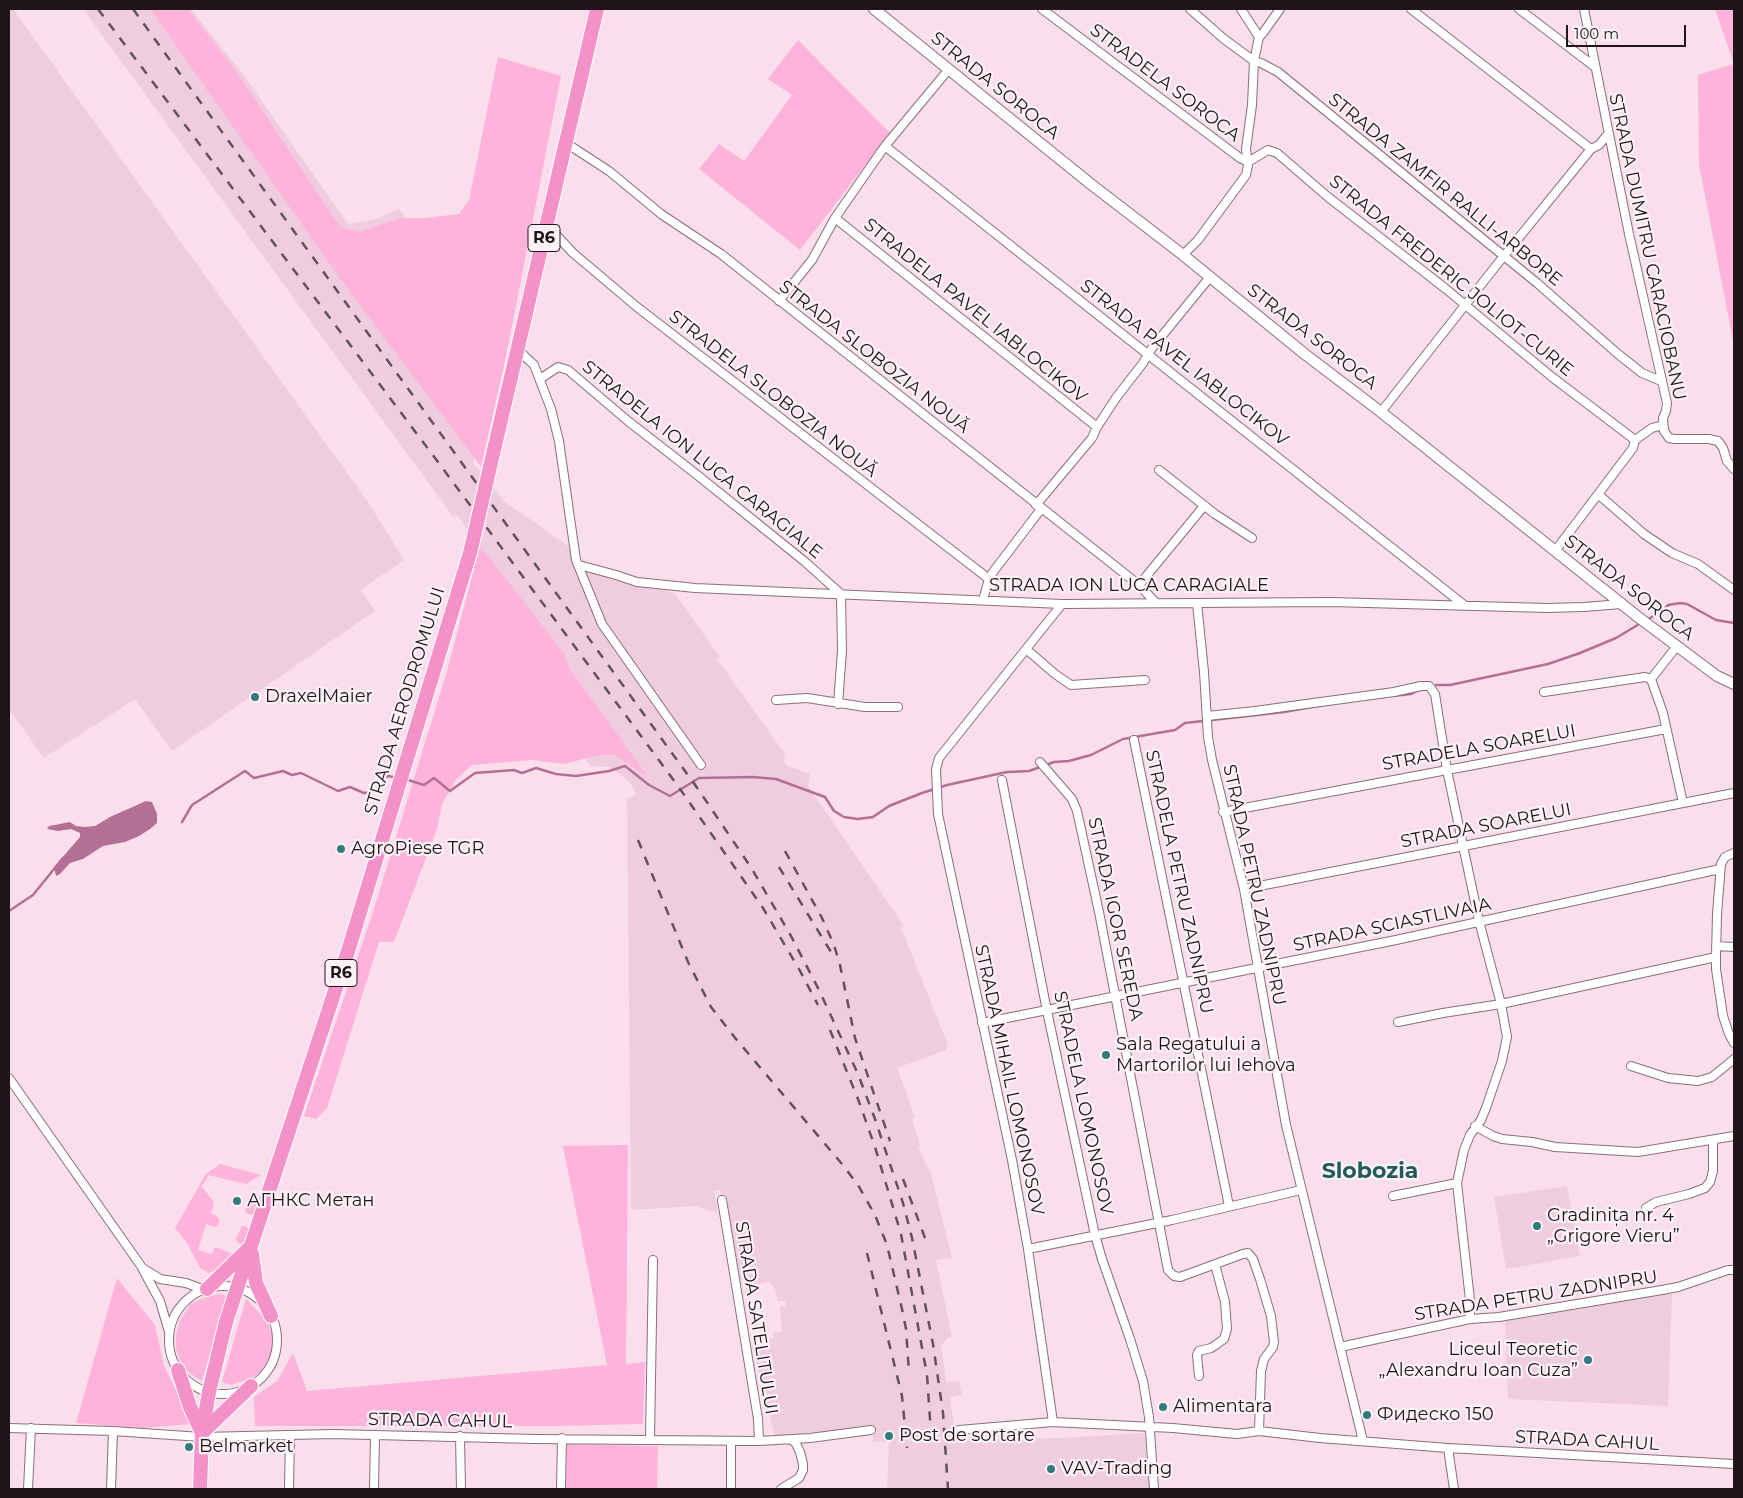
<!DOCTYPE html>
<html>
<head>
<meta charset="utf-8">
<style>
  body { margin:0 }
  #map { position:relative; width:1743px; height:1498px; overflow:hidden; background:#fadeec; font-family:Montserrat,sans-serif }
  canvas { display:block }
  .frame { position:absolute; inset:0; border:10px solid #1e1419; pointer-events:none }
  .scale { position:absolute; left:1566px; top:25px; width:120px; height:22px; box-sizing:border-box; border:2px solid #1e1419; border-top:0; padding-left:6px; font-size:15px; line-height:18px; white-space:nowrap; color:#1e1419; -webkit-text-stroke:4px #fcf1f6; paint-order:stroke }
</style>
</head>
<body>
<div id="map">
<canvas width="1743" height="1498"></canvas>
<div class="frame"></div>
<div class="scale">100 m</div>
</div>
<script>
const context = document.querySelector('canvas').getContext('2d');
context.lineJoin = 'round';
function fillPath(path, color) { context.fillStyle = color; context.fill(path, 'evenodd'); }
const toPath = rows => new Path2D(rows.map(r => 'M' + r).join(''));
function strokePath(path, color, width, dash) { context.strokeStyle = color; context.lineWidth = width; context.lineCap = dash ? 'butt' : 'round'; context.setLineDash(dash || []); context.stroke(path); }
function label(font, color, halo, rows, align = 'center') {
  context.font = font + ' Montserrat,sans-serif'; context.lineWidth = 4.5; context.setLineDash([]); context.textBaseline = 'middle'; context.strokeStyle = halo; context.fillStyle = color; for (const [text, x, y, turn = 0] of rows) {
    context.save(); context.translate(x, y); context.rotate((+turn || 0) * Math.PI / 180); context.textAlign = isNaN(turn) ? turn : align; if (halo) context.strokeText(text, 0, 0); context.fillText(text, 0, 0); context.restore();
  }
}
fillPath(toPath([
  [9,9,13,9,368,502,404,560,361,590,375,611,172,751,135,699,44,758,9,709],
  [83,9,191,9,242,73,348,224,376,219,399,209,449,272,501,347,473,463,505,502,567,545,576,561,589,571,636,586,660,588,675,594,720,657,717,659,785,754,784,761,786,765,810,774,808,786,904,926,901,928,948,1045,946,1050,897,1068,915,1117,912,1119,921,1147,918,1148,931,1174,952,1258,936,1260,952,1337,949,1337,941,1345,946,1382,959,1381,962,1395,950,1397,956,1440,1060,1438,1144,1433,1150,1489,887,1489,889,1442,873,1442,873,1427,775,1436,752,1346,769,1344,769,1339,774,1338,773,1333,782,1332,780,1307,786,1306,785,1301,778,1301,775,1289,769,1282,753,1285,752,1279,737,1281,720,1190,714,1191,718,1213,695,1206,631,1210,627,799,636,794,631,784,620,774,608,767,590,766,578,745,496,568,456,514,454,518],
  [1567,1186,1580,1256,1506,1269,1494,1197],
  [1672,1293,1668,1406,1508,1399,1505,1321,1583,1306]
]), '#efcdde');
fillPath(toPath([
  [150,9,188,9,238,74,330,212,341,227,359,232,401,218,425,218,459,214,469,200,498,57,561,76,506,356,481,467,344,284],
  [1715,9,1734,9,1734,346,1699,164,1698,75,1734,64],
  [798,40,890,133,800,250,699,169,719,144,744,161,792,95,768,79],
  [480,546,564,653,569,668,648,777,615,755,598,755,565,764,531,760,472,765,456,780,442,804,437,829,394,942,379,942,327,1108,316,1119,304,1116,373,912,447,671],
  [628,1145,626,1364,645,1362,643,1424,556,1426,255,1426,254,1397,277,1381,293,1353,307,1391,607,1365,563,1146],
  [220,1164,261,1175,246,1184,208,1175,206,1181,201,1186,214,1202,211,1214,216,1215,220,1221,217,1226,214,1227,206,1224,198,1250,212,1254,215,1247,234,1254,215,1271,209,1273,200,1268,187,1243,175,1228,206,1174],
  [254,1192,257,1193,260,1198,256,1212,251,1215,246,1213,245,1210,249,1195],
  [242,1226,247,1227,249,1232,246,1243,241,1245,237,1242,236,1239],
  [117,1278,155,1325,164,1366,184,1406,191,1424,142,1428,76,1423],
  [221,1294,227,1296,202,1381,188,1372,182,1365,176,1349,176,1334,180,1320,191,1304,207,1296],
  [246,1299,262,1315,269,1326,273,1337,273,1350,271,1356,260,1372,252,1378,231,1385,222,1382],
  [567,1444,658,1446,657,1489,566,1489]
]), '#fdb3da');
fillPath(toPath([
  [146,801,152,802,157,814,157,823,150,829,139,836,125,842,103,846,83,859,70,863,60,874,56,876,54,867,80,837,80,833,71,829,58,831,47,829,49,826,70,822,76,826,85,827,95,826,110,817]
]), '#b46f95');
strokePath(toPath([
  [1648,619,1663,611,1668,605,1680,603,1687,604,1716,620,1734,623],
  [1436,685,1450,685,1548,664,1580,653,1616,638,1641,623],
  [1392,696,1411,694,1421,689],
  [405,779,424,785,434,778,450,791,475,773,514,770,522,773,536,768,556,774,576,776,609,771,625,766,649,785,670,796,699,778,753,777,776,779,825,797,834,811,844,817,858,819,873,817,889,806,922,793,947,785,1007,772,1029,771,1054,762,1069,761,1091,755,1123,739,1175,730,1185,723,1284,712,1323,705],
  [182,822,192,805,245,771,254,778,283,771,292,775,301,773,338,791,350,787,364,793,377,791,380,778,389,776,397,778],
  [9,911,33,895,63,858]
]), '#b46f95', 2.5);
const street = toPath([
  [1042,9,1240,158,1248,162,1268,150,1277,153,1328,197,1446,289,1552,377,1635,440],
  [1241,9,1259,37,1254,61,1261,63,1278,72,1537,283,1618,354,1642,373,1661,381],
  [1411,9,1591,149],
  [1519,9,1595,67],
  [1584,9,1629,234,1667,403,1666,411,1663,418,1664,431,1669,438,1675,439,1709,439,1718,441,1723,448,1727,461,1734,469],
  [1259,37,1263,33,1280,9],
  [566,143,609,171,661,214,721,254,1139,585,1156,603],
  [885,146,1464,605],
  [835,218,1097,427],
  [547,225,573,253,637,307,989,579],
  [1183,255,1198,240,1246,175,1248,165,1246,149,1252,105,1254,61,1224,39,1190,9],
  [779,301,812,260,835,218,885,146,949,69],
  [517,349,534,365,551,409,559,441,576,560,602,624,701,765],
  [540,379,558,367,568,370,628,421,696,474,804,561,841,594,842,651,838,704],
  [1381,412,1495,267,1591,149,1599,145,1608,134],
  [1159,470,1215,514,1252,538],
  [1599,495,1644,534,1672,553,1698,564,1734,590],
  [1036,505,1092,438,1097,427,1116,398,1143,363,1152,348,1210,277],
  [1555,551,1633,448,1635,440,1652,428,1663,425],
  [579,565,616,575,637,582,695,588,1062,604,1331,602,1547,608,1584,607,1621,604],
  [1139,585,1204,506],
  [983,600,989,579,993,572,1041,509],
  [1197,603,1204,672,1208,737,1212,760,1244,889,1286,1125,1363,1441],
  [1026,649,1055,674,1071,685,1145,680],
  [1651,679,1677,646],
  [1544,692,1645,677,1651,679,1663,713,1683,803],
  [776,700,807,698,865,707,898,707],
  [1207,716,1255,711,1394,692,1421,686,1429,686,1435,694,1447,770,1479,921,1501,1004,1507,1037,1502,1061,1486,1108,1481,1120,1470,1135,1464,1150,1457,1183,1470,1300,1470,1319],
  [1134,740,1229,1206],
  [1040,762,1072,799,1077,811,1099,912,1168,1270,1174,1276,1180,1277,1243,1254,1248,1253,1253,1259,1260,1279,1271,1316,1274,1342,1273,1347,1264,1359,1261,1371,1259,1431],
  [1002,780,1047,1011,1095,1235,1102,1259,1130,1339,1143,1381,1149,1417,1154,1489],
  [1223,812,1666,729],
  [1734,853,1725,857,1721,864,1717,914,1716,957,1716,969,1723,1016,1729,1034,1734,1043],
  [1244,889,1734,793],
  [1716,946,1734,947],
  [1398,1022,1443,1013,1501,1004,1716,957],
  [982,1023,1396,940,1720,869],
  [1631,1066,1668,1078,1698,1081,1712,1077,1734,1059],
  [9,1078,141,1266,160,1301,169,1332],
  [1475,1126,1493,1136,1502,1139,1532,1142,1555,1147,1638,1152,1734,1136],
  [1393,1196,1457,1183],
  [722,1200,758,1419,759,1441],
  [1646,1208,1656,1202,1689,1194,1705,1188,1710,1182,1713,1171,1713,1140],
  [1028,1249,1172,1220,1301,1190],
  [144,1269,160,1279,186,1283,205,1290],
  '169 1340a54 54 0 1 1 108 0a54 54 0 1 1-108 0Z',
  [1340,1347,1470,1319,1499,1317,1662,1290,1678,1287,1728,1270,1734,1270],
  [1199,1376,1197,1355,1199,1351,1211,1348,1217,1344,1224,1339,1227,1329,1225,1302,1215,1264],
  [1053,1422,1028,1249,1012,1160,938,814,936,769,939,758,1062,604],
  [9,1428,113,1431,201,1437,333,1434,535,1439,759,1441,810,1438,871,1430],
  [959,1430,1053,1422,1173,1428,1237,1434,1259,1431,1320,1438,1448,1448,1734,1464],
  [460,1436,461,1489],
  [650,1439,653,1260],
  [731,1441,731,1489],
  [1448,1448,1454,1489],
  [28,1489,31,1428],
  [111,1489,113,1431],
  [289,1489,290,1435],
  [374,1489,375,1435],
  [561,1489,562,1438],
  [781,1489,799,1478,803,1470,803,1464,800,1452,795,1442,791,1440]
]);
const secondary = toPath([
  [874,9,1092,185,1183,255,1306,355,1381,412,1638,617,1717,676,1734,684]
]);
const highway = toPath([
  [490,467,597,9],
  [252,1254,256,1283,271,1316],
  [207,1289,249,1248],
  [178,1370,190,1407,202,1433,251,1386],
  [200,1489,202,1433,209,1392,226,1322,349,948,470,553]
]);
strokePath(street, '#876f7b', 10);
strokePath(secondary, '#876f7b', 12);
strokePath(highway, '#fff', 16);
strokePath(street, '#fff', 8);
strokePath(secondary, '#fff', 10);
strokePath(highway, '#f392c8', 14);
strokePath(toPath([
  [98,9,441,466,678,786,763,908,799,969,818,1005],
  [133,9,698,789,752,869,791,936,819,990,858,1074,875,1119,903,1203,912,1238,933,1344,943,1413,948,1489],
  [638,840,688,962,711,1007,736,1039,842,1164,858,1185,875,1215,887,1245,902,1309,906,1329,909,1372],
  [785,851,822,918,834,945,840,965,855,1038,890,1141],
  [779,867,831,952],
  [830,1030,858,1099,875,1147,901,1234,927,1375,931,1434],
  [903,1179,925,1238],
  [867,1253,902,1396,907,1448]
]), '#62525a', 2.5, [9, 9]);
const highwayBridge = toPath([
  [470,553,490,467]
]);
strokePath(highwayBridge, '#fff', 16, []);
strokePath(highwayBridge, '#f392c8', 14);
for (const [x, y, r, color] of [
  [255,697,5,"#327b7c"],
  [341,849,5,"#327b7c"],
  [1106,1055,5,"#327b7c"],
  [237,1201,5,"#327b7c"],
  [1537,1226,5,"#327b7c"],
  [1588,1360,5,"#327b7c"],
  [1163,1407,5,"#327b7c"],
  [1367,1415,5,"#327b7c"],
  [889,1436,5,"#327b7c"],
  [189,1447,5,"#327b7c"],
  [1051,1469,5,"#327b7c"]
]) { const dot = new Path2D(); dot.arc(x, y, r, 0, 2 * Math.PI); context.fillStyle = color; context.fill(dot); strokePath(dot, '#fcf1f6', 2); }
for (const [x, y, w] of [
  [544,238,32],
  [341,973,32]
]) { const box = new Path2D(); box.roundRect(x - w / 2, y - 13.5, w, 27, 4); context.fillStyle = '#fcf1f6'; context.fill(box); strokePath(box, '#1e1419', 1); }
label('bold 16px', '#1e1419', null, [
  ["R6",544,238],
  ["R6",341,973]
]);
label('18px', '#1e1419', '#fcf1f6', [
  ["STRADELA SOROCА",1165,83,37],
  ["STRADA SOROCA",995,86,39],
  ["STRADA ZAMFIR RALLI-ARBORE",1445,190,39],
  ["STRADA DUMITRU CARACIOBANU",1647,247,78],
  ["STRADA FREDERIC JOLIOT-CURIE",1451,276,39],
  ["STRADELA PAVEL IABLOCIKOV",975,311,39],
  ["STRADA SOROCA",1312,337,38],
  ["STRADA SLOBOZIA NOUĂ",874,357,38],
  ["STRADA PAVEL IABLOCIKOV",1184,363,38],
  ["STRADELA SLOBOZIA NOUĂ",773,394,38],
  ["STRADELA ION LUCA CARAGIALE",702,460,39],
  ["STRADA ION LUCA CARAGIALE",1129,586],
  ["STRADA SOROCA",1629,588,38],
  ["STRADA AERODROMULUI",405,701,-73],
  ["STRADELA SOARELUI",1479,748,-10],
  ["STRADA SOARELUI",1486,826,-11],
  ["STRADELA PETRU ZADNIPRU",1179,882,78],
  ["STRADA PETRU ZADNIPRU",1254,885,78],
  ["STRADA IGOR SEREDA",1115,919,78],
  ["STRADA SCIASTLIVAIA",1392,925,-12],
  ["STRADA MIHAIL LOMONOSOV",1009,1080,78],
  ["STRADELA LOMONOSOV",1083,1103,78],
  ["STRADA PETRU ZADNIPRU",1536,1296,-9],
  ["STRADA SATELITULUI",756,1318,81],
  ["STRADA CAHUL",440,1421,1],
  ["STRADA CAHUL",1587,1441,3]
]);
label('18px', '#1e1419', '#fcf1f6', [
  ["DraxelMaier",265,697],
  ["AgroPiese TGR",351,849],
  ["Sala Regatului a",1116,1045],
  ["Martorilor lui Iehova",1116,1066],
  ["АГНКС Метан",247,1201],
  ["Gradinița nr. 4",1547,1216],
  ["„Grigore Vieru”",1547,1237],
  ["Liceul Teoretic",1578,1350,"right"],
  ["„Alexandru Ioan Cuza”",1578,1371,"right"],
  ["Alimentara",1173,1407],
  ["Фидеско 150",1377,1415],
  ["Post de sortare",899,1436],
  ["Belmarket",199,1447],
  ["VAV-Trading",1061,1469]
], 'left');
label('bold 22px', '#205b5c', '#fcf1f6', [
  ["Slobozia",1370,1172]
]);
</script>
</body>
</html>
